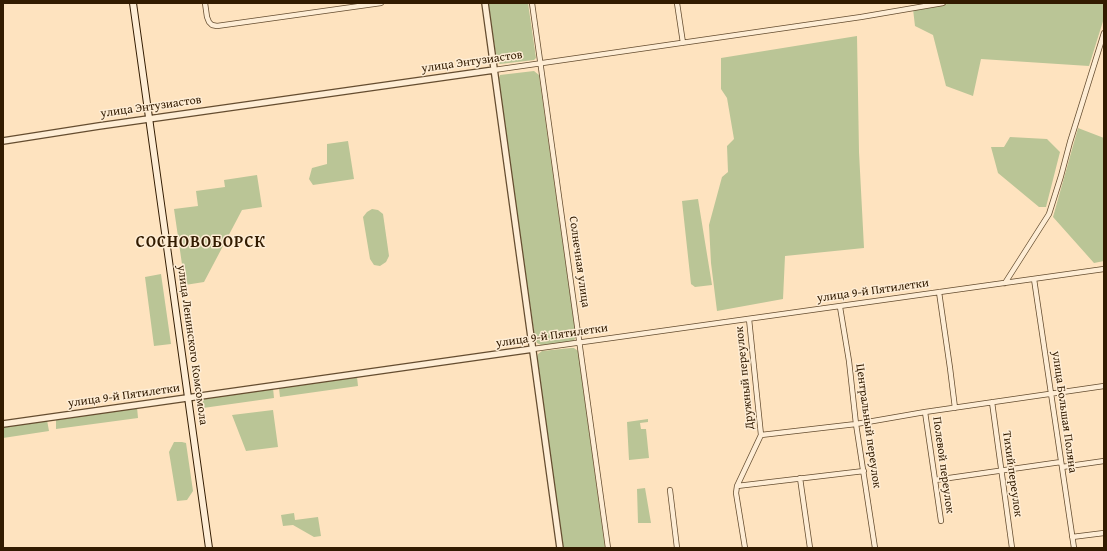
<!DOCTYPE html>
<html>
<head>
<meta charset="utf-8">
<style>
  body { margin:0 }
  #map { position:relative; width:1107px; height:551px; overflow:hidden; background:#fee3bf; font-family:"Gentium Book Plus",serif }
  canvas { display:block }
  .frame { position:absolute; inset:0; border:4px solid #321b00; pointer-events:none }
</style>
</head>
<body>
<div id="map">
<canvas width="1107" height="551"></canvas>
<div class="frame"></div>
</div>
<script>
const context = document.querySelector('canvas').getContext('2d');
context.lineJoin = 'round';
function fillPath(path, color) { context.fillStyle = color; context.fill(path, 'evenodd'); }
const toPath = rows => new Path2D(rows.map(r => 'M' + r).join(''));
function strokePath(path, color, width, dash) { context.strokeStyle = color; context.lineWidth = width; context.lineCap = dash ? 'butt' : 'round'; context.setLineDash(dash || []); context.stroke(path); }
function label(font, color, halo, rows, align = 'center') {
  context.font = font + ' "Gentium Book Plus",serif'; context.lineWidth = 3; context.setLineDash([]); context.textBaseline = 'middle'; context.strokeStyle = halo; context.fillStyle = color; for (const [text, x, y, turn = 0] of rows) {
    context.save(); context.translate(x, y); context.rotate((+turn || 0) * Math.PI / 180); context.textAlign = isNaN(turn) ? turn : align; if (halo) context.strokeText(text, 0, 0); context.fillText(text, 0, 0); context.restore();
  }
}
fillPath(toPath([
  [488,3,528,3,536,58,534,60,500,64,497,62],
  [954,3,1025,3,1027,4,1033,3,1104,3,1104,18,1089,66,981,59,973,96,946,86,933,35,915,26,913,9],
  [857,36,859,152,864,248,785,256,783,299,717,311,711,263,709,225,722,177,728,172,727,146,734,139,727,98,721,89,721,58],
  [534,71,539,75,576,337,573,342,541,345,537,343,535,339,498,81,500,75],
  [1078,128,1104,138,1104,261,1094,263,1053,217],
  [1010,137,1047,139,1060,152,1046,207,1039,207,998,173,991,147,1004,147],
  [348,141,354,179,313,185,309,179,312,168,327,164,327,144],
  [257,175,262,207,242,210,204,282,185,285,174,209,198,206,196,191,225,187,224,180],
  [698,199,712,285,695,287,691,284,682,201],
  [372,209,378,210,383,214,389,256,386,262,380,266,374,265,370,259,363,217,367,212],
  [161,274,171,344,154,346,145,277],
  [571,348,574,348,578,351,605,548,563,548,537,357,538,354,542,351],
  [357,377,358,386,280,397,279,388],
  [273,388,274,398,203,408,202,398],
  [137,407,138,418,56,429,56,420],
  [273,410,278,447,246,451,232,415],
  [648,419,648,422,640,423,641,429,646,429,649,458,629,460,627,422],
  [47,420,49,431,3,438,3,426],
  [174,442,182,442,186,443,193,491,187,500,177,501,169,452],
  [645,488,651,523,638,523,637,489],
  [294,513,295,520,318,517,321,536,314,537,293,525,283,526,281,515]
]), '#bac596');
const minor = toPath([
  [205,3,207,17,209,22,212,25,217,26,381,3],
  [532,3,608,548],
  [677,3,683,43],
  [494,70,861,17,943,3],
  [1034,279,1074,548],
  [1005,283,1049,214,1061,176,1070,142,1104,33],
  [939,292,950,368,955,408],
  [840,307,849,361,856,424,875,548],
  [533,349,1104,269],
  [992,402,1012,548],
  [925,412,941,521],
  [761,435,856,424,925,412,1104,386],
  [1062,467,1104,461],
  [800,478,810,548],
  [935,480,1061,462],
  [737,486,864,471],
  [670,490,677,548],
  [1072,537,1104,533],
  [745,548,736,493,737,486,761,435,749,319]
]);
const tertiary = toPath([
  [485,3,560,548],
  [3,141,99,126,494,70],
  [3,424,533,349]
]);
const secondary = toPath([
  [133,3,209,548]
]);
strokePath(minor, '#654d30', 6);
strokePath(tertiary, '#654d30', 8);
strokePath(secondary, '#321b00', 8);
strokePath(minor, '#feedd5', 4.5);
strokePath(tertiary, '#feedd5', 5.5);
strokePath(secondary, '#feedd5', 6);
label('12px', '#321b00', '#feedd5', [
  ["улица Энтузиастов",472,62,-8],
  ["улица Энтузиастов",151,107,-8],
  ["Солнечная улица",579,262,82],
  ["улица 9-й Пятилетки",873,291,-8],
  ["улица 9-й Пятилетки",552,336,-8],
  ["улица Ленинского Комсомола",192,345,82],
  ["Дружный переулок",745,378,-96],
  ["улица 9-й Пятилетки",124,396,-8],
  ["улица Большая Поляна",1064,412,82],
  ["Центральный переулок",868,426,82],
  ["Полевой переулок",943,465,82],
  ["Тихий переулок",1012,474,82]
]);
context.letterSpacing = '1px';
label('bold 16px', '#321b00', '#feedd5', [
  ["СОСНОВОБОРСК",201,243]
]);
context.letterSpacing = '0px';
</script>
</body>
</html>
